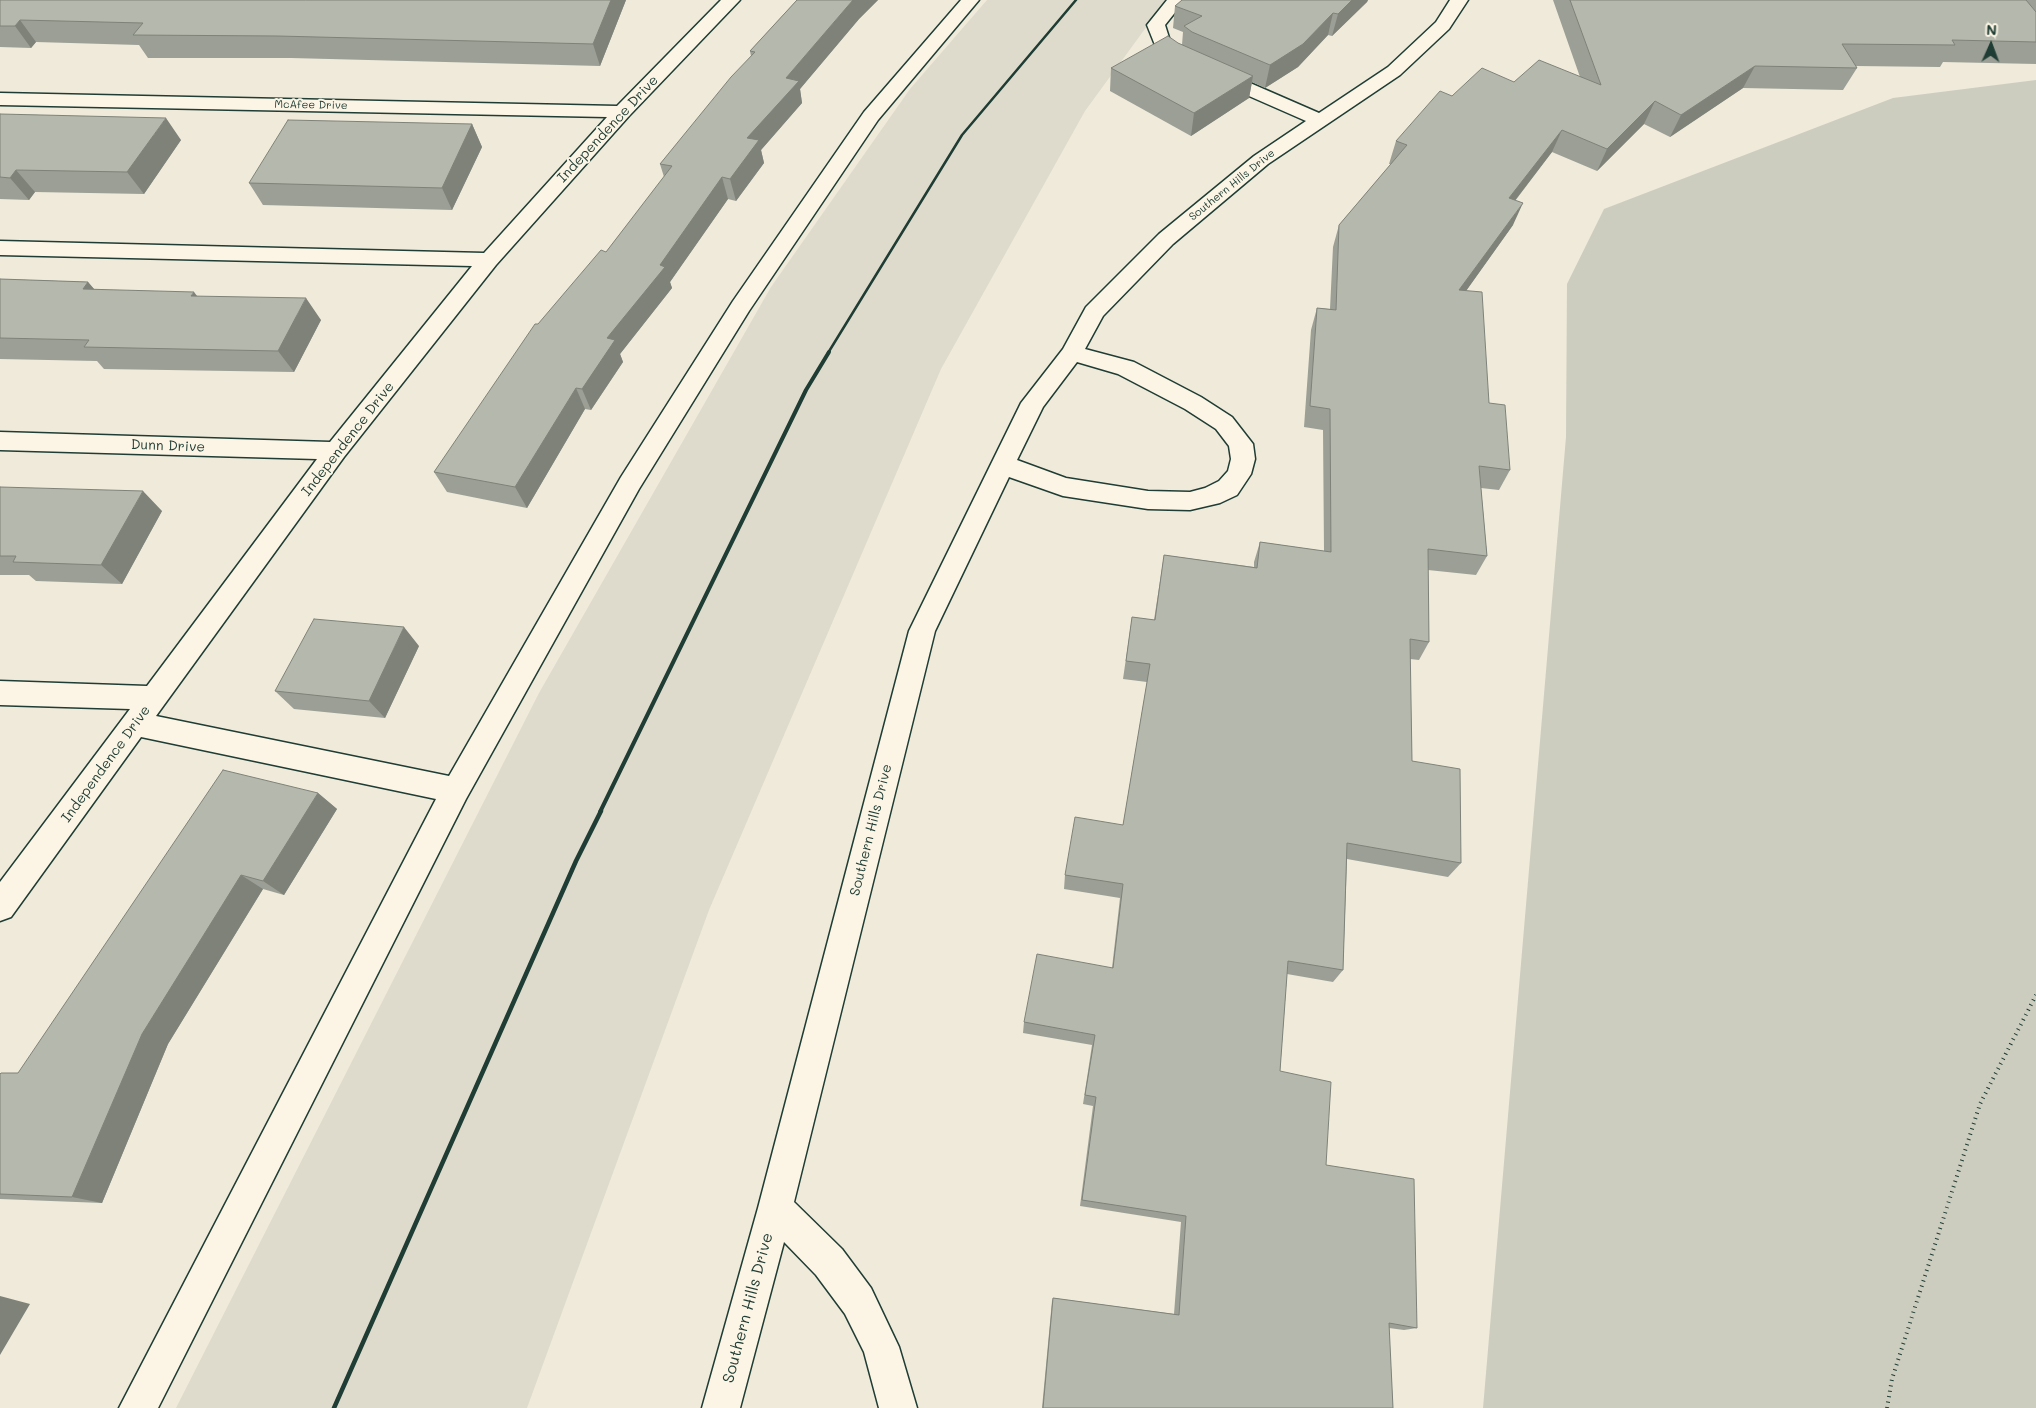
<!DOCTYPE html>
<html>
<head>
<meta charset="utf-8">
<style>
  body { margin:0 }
  #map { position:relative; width:2036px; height:1408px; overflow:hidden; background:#efeada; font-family:Mali,sans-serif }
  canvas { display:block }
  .north { position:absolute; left:1966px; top:20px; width:50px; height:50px; -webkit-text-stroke:4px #fcf5e5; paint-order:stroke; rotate:2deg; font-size:14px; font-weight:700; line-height:20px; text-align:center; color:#1f3d34 }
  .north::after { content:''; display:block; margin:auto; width:18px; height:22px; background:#1f3d34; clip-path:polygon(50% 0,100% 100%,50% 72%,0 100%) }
</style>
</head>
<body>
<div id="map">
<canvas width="2036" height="1408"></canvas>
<div class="north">N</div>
</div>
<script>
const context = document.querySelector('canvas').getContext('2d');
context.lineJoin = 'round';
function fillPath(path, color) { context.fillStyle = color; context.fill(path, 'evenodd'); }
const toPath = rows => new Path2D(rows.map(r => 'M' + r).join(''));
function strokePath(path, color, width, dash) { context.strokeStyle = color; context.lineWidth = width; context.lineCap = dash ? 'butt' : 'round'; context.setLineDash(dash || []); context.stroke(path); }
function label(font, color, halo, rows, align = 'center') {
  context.font = font + ' Mali,sans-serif'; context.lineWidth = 4; context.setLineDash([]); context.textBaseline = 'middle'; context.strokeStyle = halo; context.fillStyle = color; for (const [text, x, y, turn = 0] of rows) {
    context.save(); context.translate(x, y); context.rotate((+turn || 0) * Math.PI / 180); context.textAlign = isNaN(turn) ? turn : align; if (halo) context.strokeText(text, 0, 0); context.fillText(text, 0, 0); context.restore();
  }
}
fillPath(toPath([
  [987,0,1166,0,1085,111,941,369,709,910,527,1408,176,1408,539,693,771,287,910,89]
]), '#dedbcc');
fillPath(toPath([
  [2036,80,2036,1408,1483,1408,1566,437,1567,284,1604,209,1893,98]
]), '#cccdbf');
const minor = toPath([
  [721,0,740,0,629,116,496,265,344,457,156,716,449,776,621,477,733,301,864,112,961,0,979,0,878,120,749,311,639,489,466,799,158,1408,119,1408,436,799,141,737,11,917,0,921,0,882,130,709,0,705,0,681,147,686,317,459,0,450,0,432,330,442,472,266,0,255,0,241,484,253,607,117,0,105,0,93,617,106,721,0],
  [1167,0,1185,0,1165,25,1171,44,1188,56,1319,113,1388,67,1436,22,1450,0,1468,0,1449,29,1400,75,1268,164,1173,244,1103,316,1085,349,1134,362,1201,397,1232,417,1253,444,1255,459,1251,474,1237,495,1220,503,1190,510,1148,509,1063,496,1009,477,935,631,794,1202,842,1249,871,1288,899,1347,917,1408,879,1408,864,1352,845,1314,816,1275,784,1242,740,1408,702,1408,758,1208,909,631,1021,403,1063,349,1086,307,1159,234,1254,156,1306,121,1176,64,1157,50,1147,25,1167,0],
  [1077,362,1118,374,1185,409,1216,429,1229,446,1231,459,1228,471,1219,481,1205,488,1190,492,1148,491,1066,478,1017,460,1043,407,1077,362]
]);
strokePath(minor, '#1f3d34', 3);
strokePath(toPath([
  [1887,1408,1892,1379,1980,1104,2036,995]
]), '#1f3d34', 4, [1, 4.5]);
fillPath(minor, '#fcf5e5');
strokePath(toPath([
  [828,353,962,135,1076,0]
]), '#1f3d34', 2.5);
strokePath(toPath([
  [600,812,806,390,829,352]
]), '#1f3d34', 4);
strokePath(toPath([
  [334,1408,576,861,601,811]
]), '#1f3d34', 4.5);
fillPath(toPath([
  [0,0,626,0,600,66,291,58,148,58,139,45,36,42,31,48,0,47],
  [796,0,878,0,859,19,800,89,802,103,761,150,764,163,736,201,728,199,670,282,672,288,620,354,623,362,591,410,585,409,527,508,447,492,434,472,538,324,606,252,664,177,660,164,751,56,750,51,796,1],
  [1182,0,1368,0,1367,2,1332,36,1328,35,1298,67,1265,88,1252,82,1249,98,1191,136,1110,91,1111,68,1178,43,1182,45,1183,32,1173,28,1175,6],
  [1553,0,2036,0,2036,64,1943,62,1940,67,1856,66,1857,68,1843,90,1743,88,1670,137,1644,124,1597,171,1552,152,1515,201,1513,225,1466,291,1489,403,1510,470,1499,490,1481,488,1487,556,1476,575,1428,570,1429,642,1419,660,1410,659,1412,761,1461,863,1448,877,1347,859,1343,970,1333,982,1287,974,1280,1071,1326,1165,1417,1328,1404,1330,1389,1328,1393,1408,1042,1408,1052,1301,1053,1298,1174,1314,1181,1222,1080,1206,1093,1106,1083,1104,1092,1045,1023,1033,1024,1022,1112,968,1120,898,1064,889,1065,875,1123,825,1147,682,1123,679,1132,617,1154,620,1164,555,1254,567,1254,562,1260,542,1324,551,1323,430,1304,427,1311,330,1317,308,1330,309,1333,247,1339,225,1391,164,1389,164,1396,141,1452,96,1514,82,1580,77],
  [0,114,181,140,144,194,35,192,29,200,0,199],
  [472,124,482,147,452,210,263,205,249,183],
  [0,279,88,282,94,289,197,296,321,320,294,372,104,369,97,361,0,359],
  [0,487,162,511,122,584,36,581,29,575,0,575],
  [419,646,385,718,294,709,275,691],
  [318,793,337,809,284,895,263,889,168,1044,102,1203,0,1199,0,1074,18,1073]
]), '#9c9f95');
fillPath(toPath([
  [611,0,626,0,600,66,593,44],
  [853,0,878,0,859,19,800,89,802,103,761,150,764,163,736,201,730,179,747,138,786,78],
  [1352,0,1368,0,1367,2,1332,36,1338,14],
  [1333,13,1328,35,1298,67,1265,88,1270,65],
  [20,20,36,42,31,48,15,26],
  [1755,66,1743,88,1670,137,1681,115],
  [1253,76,1249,98,1191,136,1194,113],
  [1655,101,1644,124,1597,171,1607,149],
  [166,118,181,140,144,194,127,172],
  [472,124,482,147,452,210,442,188],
  [1562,130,1552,152,1500,220,1509,198],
  [16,170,35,192,29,200,10,178],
  [722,177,728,199,670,282,672,288,620,354,623,362,591,410,582,389,607,338],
  [1523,203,1513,225,1451,312,1459,290],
  [88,282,106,303,83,289],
  [194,292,210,313,191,296],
  [306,298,321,320,294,372,278,351],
  [576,388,585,409,527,508,515,487],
  [143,491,162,511,122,584,101,565],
  [404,627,419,646,385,718,369,701],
  [318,793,337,809,284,895,263,881],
  [241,875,263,889,168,1044,102,1203,72,1197,142,1034],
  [0,1296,30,1304,0,1355]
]), '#7f8279');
const building = toPath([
  [0,0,611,0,593,44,278,36,133,35,143,23,20,20,15,26,0,26,0,0],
  [797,0,853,0,786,78,799,81,747,138,759,140,730,179,722,177,660,265,665,267,607,338,615,340,582,389,576,388,515,487,434,472,535,324,538,324,601,250,606,252,672,166,660,164,731,77,755,52,750,51,797,0],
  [1182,0,1352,0,1338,14,1333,13,1303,44,1270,65,1192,32,1184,26,1202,16,1175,6,1182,0],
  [1570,0,2026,0,2036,12,2036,42,1952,40,1955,45,1842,44,1857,68,1755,66,1681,115,1655,101,1607,149,1562,130,1509,198,1523,203,1459,290,1482,292,1489,403,1505,405,1510,470,1479,466,1487,556,1428,549,1429,642,1410,639,1412,761,1460,769,1461,863,1347,843,1343,970,1288,961,1280,1071,1331,1082,1326,1165,1414,1179,1417,1328,1389,1323,1393,1408,1043,1408,1053,1298,1179,1315,1186,1216,1082,1200,1096,1097,1085,1095,1095,1035,1024,1022,1037,954,1113,968,1123,884,1065,875,1075,817,1123,825,1150,664,1126,661,1132,617,1155,620,1164,555,1257,568,1260,542,1331,552,1330,409,1310,406,1317,308,1336,310,1339,225,1407,145,1396,141,1440,91,1452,96,1482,68,1514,82,1539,60,1601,85,1570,0],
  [1168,36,1178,43,1253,76,1194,113,1111,68,1168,36],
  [0,114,166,118,127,172,16,170,10,178,0,177,0,114],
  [288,120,472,124,442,188,249,183,288,120],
  [0,279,88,282,83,289,194,292,191,296,306,298,278,351,84,347,89,340,0,338,0,279],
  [0,487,143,491,101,565,13,562,16,556,0,556,0,487],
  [314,619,404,627,369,701,275,691,314,619],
  [223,770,318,793,263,881,241,875,142,1034,72,1197,0,1194,0,1074,1,1073,18,1073,223,770]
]);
fillPath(building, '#b5b9ad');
strokePath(building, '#7f8279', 1);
label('11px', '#1f3d34', '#fcf5e5', [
  ["McAfee Drive",311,105,1],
  ["Southern Hills Drive",1232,185,-39]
]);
label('14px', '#1f3d34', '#fcf5e5', [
  ["Independence Drive",608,129,-47],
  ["Independence Drive",348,439,-52],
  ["Dunn Drive",168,446,2],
  ["Independence Drive",106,764,-54],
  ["Southern Hills Drive",871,830,-76]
]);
label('16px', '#1f3d34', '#fcf5e5', [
  ["Southern Hills Drive",748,1308,-75]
]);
</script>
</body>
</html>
